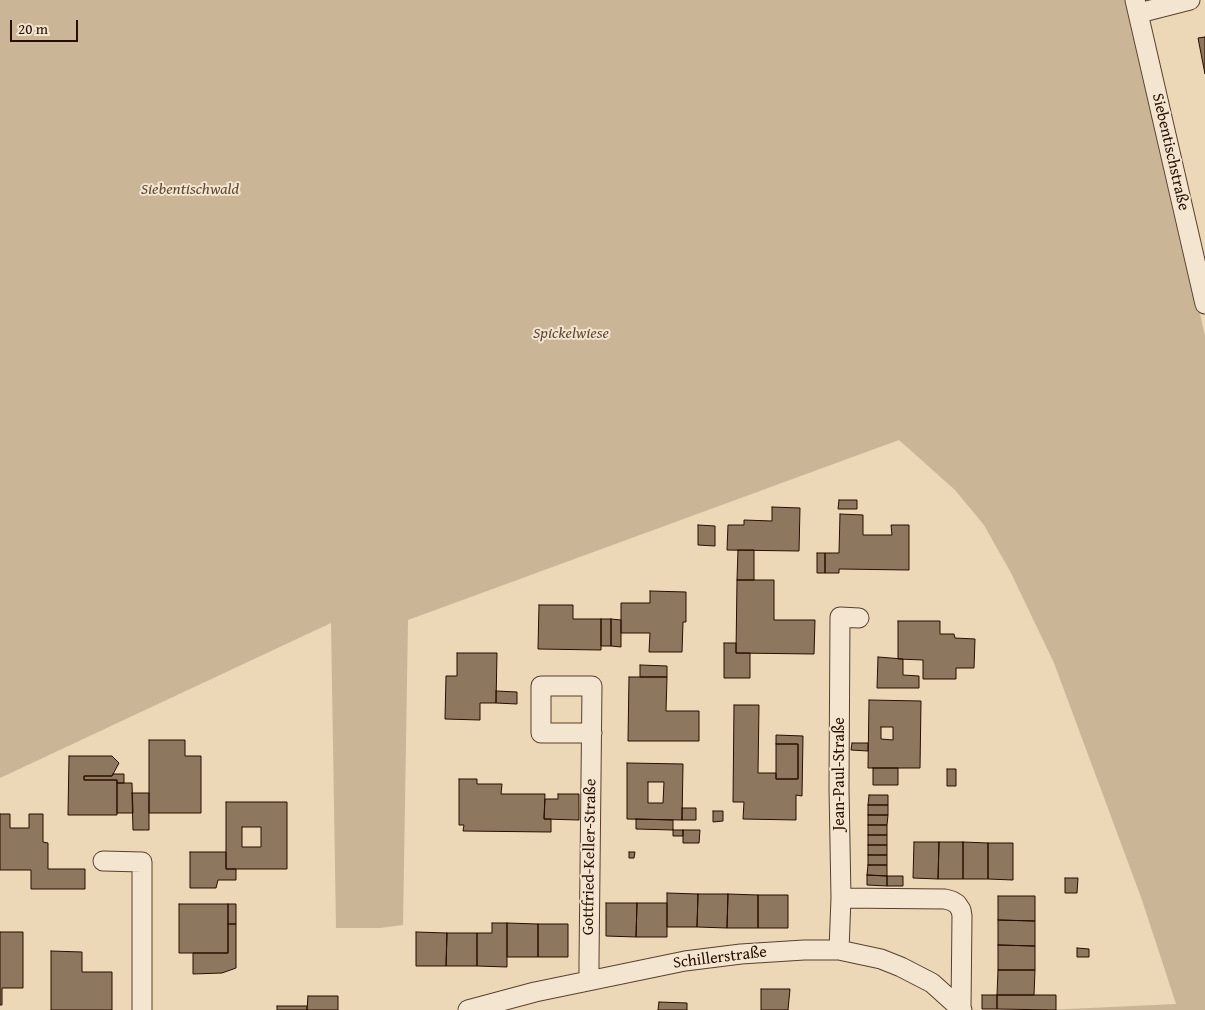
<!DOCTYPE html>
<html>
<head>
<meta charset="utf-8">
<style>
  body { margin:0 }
  #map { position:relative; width:1205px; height:1010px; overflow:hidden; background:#ecd7b6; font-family:"Gentium Book Plus",serif }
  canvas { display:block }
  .scale { position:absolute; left:10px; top:20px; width:68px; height:22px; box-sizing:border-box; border:2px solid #280e01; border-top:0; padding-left:6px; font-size:15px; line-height:18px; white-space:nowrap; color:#280e01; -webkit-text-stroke:4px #f3e5d0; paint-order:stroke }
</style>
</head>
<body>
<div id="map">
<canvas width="1205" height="1010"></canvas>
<div class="scale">20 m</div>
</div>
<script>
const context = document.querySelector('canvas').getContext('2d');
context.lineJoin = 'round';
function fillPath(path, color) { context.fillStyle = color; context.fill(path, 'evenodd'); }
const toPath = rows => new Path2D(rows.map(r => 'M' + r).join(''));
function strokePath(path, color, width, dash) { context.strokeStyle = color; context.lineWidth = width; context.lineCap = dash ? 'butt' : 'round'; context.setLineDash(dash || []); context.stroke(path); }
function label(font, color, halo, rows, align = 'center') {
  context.font = font + ' "Gentium Book Plus",serif'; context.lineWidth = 4; context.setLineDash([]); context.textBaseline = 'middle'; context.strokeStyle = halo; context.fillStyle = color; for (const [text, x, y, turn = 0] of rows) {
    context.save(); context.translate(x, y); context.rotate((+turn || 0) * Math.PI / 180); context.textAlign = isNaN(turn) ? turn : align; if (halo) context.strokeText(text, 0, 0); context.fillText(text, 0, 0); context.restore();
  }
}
fillPath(toPath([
  [0,0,1130,0,1205,336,1205,1010,1046,1010,1176,1004,1142,900,1054,663,1011,573,984,525,955,490,899,440,408,620,403,925,380,928,336,928,331,623,0,778]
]), '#cbb597');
const building = toPath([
  [1205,37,1205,74,1198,38,1205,37],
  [839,500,857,500,857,509,838,509,839,500],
  [772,507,800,508,799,551,727,550,728,525,744,525,744,520,772,521,772,507],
  [840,514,863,515,863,535,892,535,891,525,909,525,909,570,839,569,839,573,825,573,825,553,839,553,840,514],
  [698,525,715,526,715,546,698,545,698,525],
  [738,550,754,550,754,580,737,580,738,550],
  [817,553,825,553,825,573,817,573,817,553],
  [737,580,774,580,774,620,815,620,814,654,736,653,737,580],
  [650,591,686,592,686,622,683,622,682,652,649,652,650,633,621,633,621,603,650,603,650,591],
  [539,605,573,605,573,619,601,619,601,650,538,649,539,605],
  [601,619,611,619,611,646,601,646,601,619],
  [611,619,621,620,621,647,611,646,611,619],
  [898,621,940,621,940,634,954,634,955,638,975,639,974,668,956,668,956,679,923,679,923,660,898,659,898,621],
  [724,643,736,643,736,653,750,653,750,678,724,678,724,643],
  [457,653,497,653,496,703,480,703,480,720,445,719,446,676,457,676,457,653],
  [878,657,903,659,903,675,919,676,919,688,877,688,878,657],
  [640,665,667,666,667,677,640,677,640,665],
  [629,677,667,677,666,711,699,711,699,741,628,741,629,677],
  [496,691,517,692,517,704,496,703,496,691],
  [869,700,921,701,920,768,868,768,869,700],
  [881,727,893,727,893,740,881,739,881,727],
  [734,705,759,705,758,773,776,773,776,779,798,779,798,744,776,744,776,735,803,736,802,796,796,795,796,820,743,819,744,802,733,802,734,705],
  [149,740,185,740,185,756,201,756,201,813,149,813,149,740],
  [852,743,868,743,868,751,851,750,852,743],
  [776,744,798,744,798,779,776,779,776,744],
  [69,756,112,756,119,763,112,776,84,776,84,780,117,780,117,815,68,815,69,756],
  [627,763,683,764,682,820,627,819,627,763],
  [648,782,664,782,663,803,648,803,648,782],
  [873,768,898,768,898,785,873,785,873,768],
  [947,769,956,769,956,786,947,786,947,769],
  [113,774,124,774,124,783,117,783,117,780,84,780,84,776,112,776,113,774],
  [459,779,477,779,477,784,502,784,501,794,545,794,544,819,551,819,551,832,463,831,464,825,459,825,459,779],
  [117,783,132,783,133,813,117,813,117,783],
  [132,793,149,793,149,830,133,830,132,793],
  [558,794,579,794,579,820,544,819,545,799,558,799,558,794],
  [869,795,888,795,888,805,868,805,869,795],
  [226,802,287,802,287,869,226,869,226,802],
  [242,827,261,827,261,847,242,847,242,827],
  [868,805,888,805,888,815,868,815,868,805],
  [682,808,696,808,696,820,682,820,682,808],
  [713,811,723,811,723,821,713,822,713,811],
  [0,814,10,814,10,828,29,828,29,814,43,814,43,842,48,843,48,869,85,869,85,889,31,889,31,870,0,870,0,814],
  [868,815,888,815,887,825,868,825,868,815],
  [636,819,673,820,673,830,636,829,636,819],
  [868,825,887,825,887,835,868,835,868,825],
  [673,830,683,830,683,836,673,836,673,830],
  [683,830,700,830,699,843,683,843,683,830],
  [868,835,887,835,887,845,868,845,868,835],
  [914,842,939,842,938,879,913,878,914,842],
  [939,842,963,842,963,879,938,879,939,842],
  [963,842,988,843,988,879,963,879,963,842],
  [988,843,1013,843,1013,880,988,879,988,843],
  [868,845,887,845,887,855,868,855,868,845],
  [190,852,226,852,226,869,236,869,236,880,218,880,216,888,190,888,190,852],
  [629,852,635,852,634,858,629,858,629,852],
  [868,855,887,855,887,865,868,865,868,855],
  [868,865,887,865,887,876,867,875,868,865],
  [867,875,887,876,887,886,867,885,867,875],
  [887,876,903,876,903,886,887,886,887,876],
  [1065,878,1078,878,1077,893,1065,893,1065,878],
  [667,893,698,894,697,927,667,927,667,893],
  [698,894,728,894,727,928,697,927,698,894],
  [728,894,758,895,758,928,727,928,728,894],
  [758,895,788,895,788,928,758,928,758,895],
  [998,896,1035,896,1035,921,998,920,998,896],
  [606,903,637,903,636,937,606,936,606,903],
  [637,903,667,903,667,937,636,937,637,903],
  [179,904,228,904,228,953,179,953,179,904],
  [228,904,236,904,236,924,228,924,228,904],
  [998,920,1035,921,1035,946,998,945,998,920],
  [492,923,507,923,507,967,477,966,477,933,492,933,492,923],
  [507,923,538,924,538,957,507,957,507,923],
  [228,924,236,924,236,968,222,973,193,974,193,953,228,953,228,924],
  [538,924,568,924,568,957,538,957,538,924],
  [0,932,23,932,23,988,2,988,2,1005,0,1005,0,932],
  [416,932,447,933,446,966,416,966,416,932],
  [447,933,477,933,477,966,446,966,447,933],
  [998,945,1035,946,1035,970,998,970,998,945],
  [1077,948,1089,949,1089,957,1077,957,1077,948],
  [51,951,82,952,82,972,112,972,112,1010,51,1010,51,951],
  [998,970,1035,970,1034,995,997,995,998,970],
  [761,989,790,989,788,1010,761,1010,761,989],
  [982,995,997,995,997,1009,982,1009,982,995],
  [997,995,1056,995,1056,1010,997,1009,997,995],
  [308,996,338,996,338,1010,307,1010,308,996],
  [659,1002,687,1003,687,1010,658,1010,659,1002],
  [277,1006,307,1006,307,1010,277,1010,277,1006]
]);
fillPath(building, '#8e775f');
strokePath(building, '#280e01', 1);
const minor = toPath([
  [1135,0,1205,304],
  [1139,13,1190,0],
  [103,861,142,862,142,1010],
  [841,898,945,899,952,901,957,904,961,910,962,916,961,1008],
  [839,950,841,898,839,788,840,617,859,618],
  [589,980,589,962,592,686,541,686,541,733,592,733],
  [468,1010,535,992,685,961,741,954,804,950,839,950,881,959,901,967,932,983,962,1010]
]);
strokePath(minor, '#59402e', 21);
strokePath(minor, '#f3e5d0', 19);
label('16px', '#280e01', '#f3e5d0', [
  ["Siebentischstraße",1170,152,77],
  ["Jean-Paul-Straße",840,774,-90],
  ["Gottfried-Keller-Straße",590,857,-89],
  ["Schillerstraße",720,958,-7]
]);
label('italic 16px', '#614836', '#f3e5d0', [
  ["Siebentischwald",190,190],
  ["Spickelwiese",571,334]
]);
</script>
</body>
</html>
